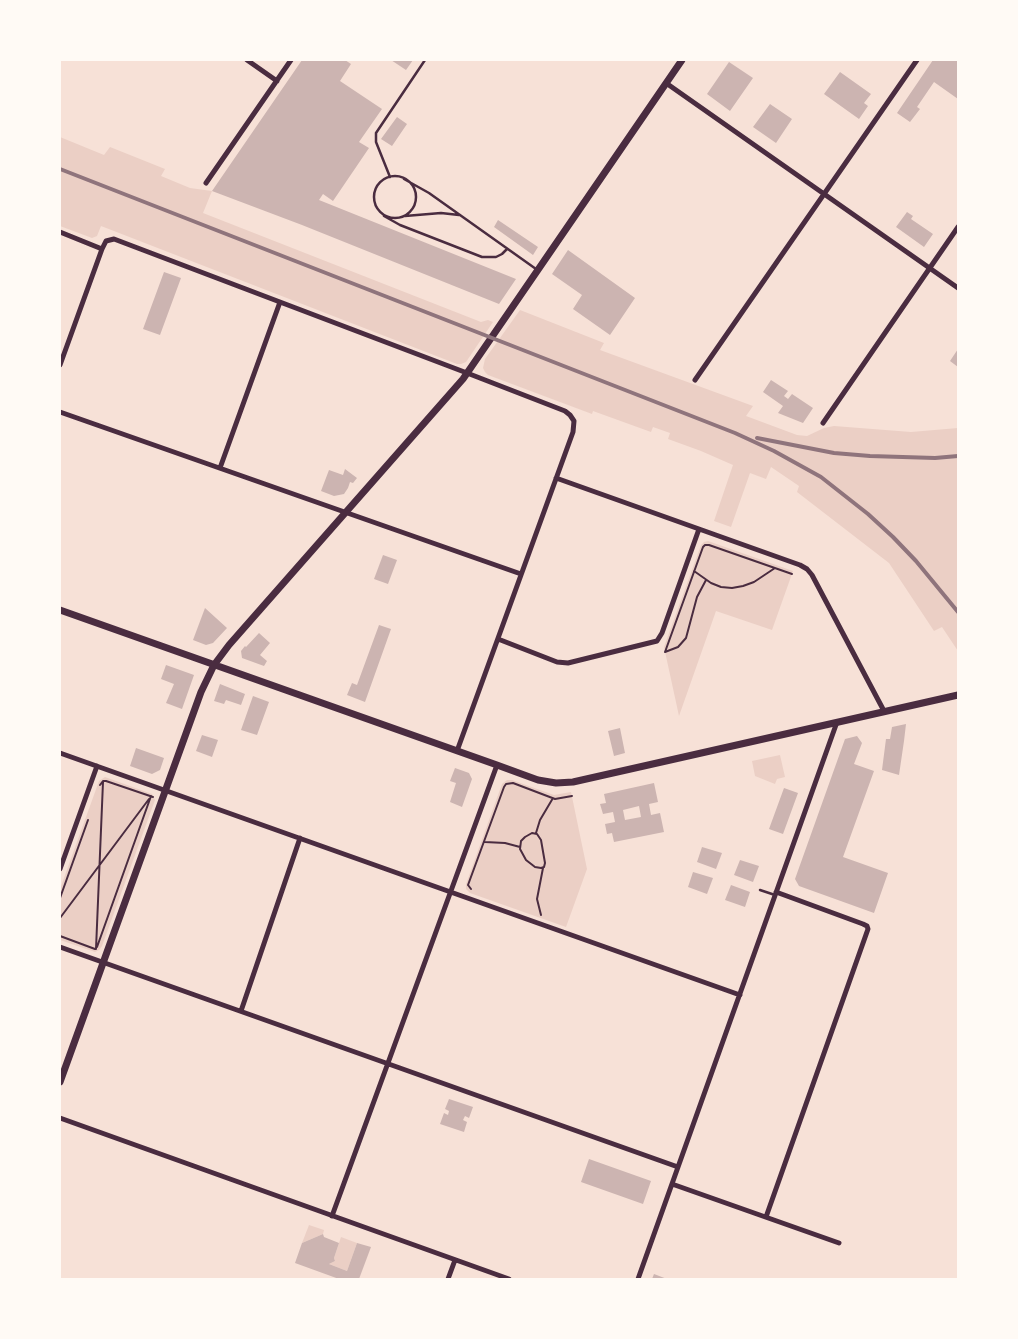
<!DOCTYPE html>
<html>
<head>
<meta charset="utf-8">
<style>
  body { margin:0 }
  #map { position:relative; width:1018px; height:1339px; overflow:hidden; background:#f7e1d7; font-family:Lora,serif }
  canvas { display:block }
  .frame { position:absolute; inset:0; border:61px solid #fffaf5; pointer-events:none }
</style>
</head>
<body>
<div id="map">
<canvas width="1018" height="1339"></canvas>
<div class="frame"></div>
</div>
<script>
const context = document.querySelector('canvas').getContext('2d');
context.lineJoin = 'round';
function fillPath(path, color) { context.fillStyle = color; context.fill(path, 'evenodd'); }
const toPath = rows => new Path2D(rows.map(r => 'M' + r).join(''));
function strokePath(path, color, width, dash) { context.strokeStyle = color; context.lineWidth = width; context.lineCap = dash ? 'butt' : 'round'; context.setLineDash(dash || []); context.stroke(path); }
fillPath(toPath([
  [60,137,104,155,110,147,165,169,161,176,190,188,212,191,203,213,481,322,488,320,493,322,466,362,461,364,457,364,101,226,97,236,92,238,60,226],
  [520,310,604,343,600,350,753,406,746,416,797,435,807,436,824,428,834,426,911,432,958,428,958,651,942,627,934,631,889,563,797,492,799,486,771,467,766,479,750,473,731,527,714,521,733,465,701,451,668,439,670,433,653,427,651,432,593,411,592,414,488,375,485,372,483,368,485,359],
  [708,541,793,571,772,630,716,611,679,716,664,647,701,545,704,542],
  [780,755,785,777,777,779,775,784,755,776,752,761],
  [105,777,152,794,155,800,102,946,99,950,95,952,60,940,60,889,99,781],
  [507,780,512,780,554,795,571,792,587,869,566,927,470,893,466,889,466,884,502,784],
  [309,1225,324,1230,323,1234,302,1243],
  [341,1237,357,1243,347,1271,329,1264,335,1261,334,1258]
]), '#ebcfc5');
fillPath(toPath([
  [302,60,345,60,351,64,340,81,382,109,359,142,369,148,333,201,323,194,319,200,516,279,499,304,302,225,212,191],
  [391,60,413,60,406,70],
  [933,60,958,60,958,99,934,82,917,107,920,109,910,122,897,113],
  [729,62,753,78,730,111,707,94],
  [840,72,871,94,864,103,868,106,859,119,824,94],
  [770,104,792,119,776,143,753,127],
  [397,117,407,124,392,146,381,139],
  [907,212,913,216,911,219,933,234,924,247,896,227],
  [498,220,538,247,533,255,494,227],
  [568,250,635,298,610,335,573,309,582,295,552,274],
  [164,272,181,278,160,335,143,329],
  [958,349,958,367,950,361],
  [771,380,788,391,784,396,788,399,792,394,813,408,803,423,778,413,783,406,763,392],
  [345,469,357,478,353,483,350,482,348,488,344,494,334,496,321,491,329,470,343,475],
  [383,555,397,560,388,584,374,579],
  [205,608,227,628,213,643,206,645,193,640],
  [379,625,391,629,365,702,347,695,352,683,357,685],
  [259,633,270,643,260,655,267,661,264,666,242,658,241,651,245,646,246,647],
  [166,665,194,675,182,709,166,703,174,684,161,679],
  [220,684,245,694,241,705,226,700,224,704,214,701],
  [253,696,269,702,257,735,241,730],
  [906,724,904,741,899,775,882,770,886,739,890,739,892,727],
  [620,728,625,753,614,756,608,731],
  [202,735,218,740,212,757,196,751],
  [857,736,862,743,854,764,874,771,843,857,888,873,874,913,799,886,795,879,845,739],
  [136,748,164,758,160,770,152,774,130,766],
  [455,768,469,773,472,779,462,807,450,802,456,783,450,781],
  [654,783,658,802,649,804,651,815,660,813,664,832,614,842,612,833,607,834,605,824,615,822,613,812,603,814,600,804,606,803,604,794],
  [639,806,641,817,625,820,623,810],
  [784,788,798,793,783,834,769,829],
  [702,847,722,853,716,869,697,862],
  [740,860,759,866,753,882,734,875],
  [693,872,713,878,707,894,688,887],
  [731,885,750,892,745,907,725,900],
  [449,1099,473,1107,469,1118,465,1116,463,1120,467,1122,464,1132,440,1124,444,1113,448,1115,449,1111,445,1109],
  [589,1159,651,1181,643,1204,581,1182],
  [323,1234,324,1237,339,1243,334,1258,335,1261,329,1264,347,1271,357,1243,371,1247,359,1279,339,1279,295,1263,302,1243],
  [654,1274,667,1279,652,1279]
]), '#ccb4b1');
strokePath(toPath([
  [694,571,711,583,721,587,732,588,743,586,754,582,775,568],
  [665,652,703,547,705,545,709,545,792,574],
  [665,652,678,647,686,638,697,597,706,580],
  [100,785,103,781,106,781,153,797],
  [532,833,537,834,541,840,545,863,544,867,541,868,535,867,526,860,520,849,521,841,525,837,532,833],
  [536,833,540,820,553,798],
  [485,842,505,843,520,847],
  [471,889,468,885,504,787,506,784,513,783,555,799,572,796],
  [60,898,88,820],
  [541,915,537,899,543,868],
  [60,918,149,799],
  [60,936,95,949],
  [97,947,151,796],
  [96,949,103,782]
]), '#4a2c40', 2);
strokePath(toPath([
  '374 197a21 21 0 1 1 42 0a21 21 0 1 1-42 0Z',
  [390,177,376,142,376,133,425,60],
  [404,179,429,193,536,269],
  [384,216,400,225,482,257,496,257,502,254,507,249],
  [405,216,441,213,459,215],
  [760,890,775,895]
]), '#4a2c40', 2.5);
strokePath(toPath([
  [247,60,277,81],
  [666,83,958,288],
  [206,183,291,60],
  [60,232,102,249],
  [60,365,102,249,106,241,114,239,467,373,565,411,570,415,574,421,573,432,457,751],
  [695,380,917,60],
  [60,412,521,574],
  [823,423,958,227],
  [220,468,280,302],
  [556,478,800,565,807,569,812,575,884,711],
  [498,639,557,662,568,663,657,641,662,633,699,529],
  [60,753,740,995],
  [60,869,97,766],
  [60,947,678,1167],
  [241,1011,300,838],
  [60,1118,509,1279],
  [672,1184,839,1243],
  [332,1216,497,765],
  [766,1217,868,929,867,926,863,924,776,892],
  [448,1279,455,1260],
  [638,1279,837,722]
]), '#4a2c40', 5);
strokePath(toPath([
  [60,610,497,765,538,780,556,783,573,782,958,695],
  [60,1082,201,692,214,665,229,645,463,379,682,60]
]), '#4a2c40', 7);
strokePath(toPath([
  [60,169,735,433,774,451,821,477,868,514,893,537,916,561,958,612],
  [757,438,834,453,870,456,935,458,958,456]
]), '#8f747c', 4);
</script>
</body>
</html>
